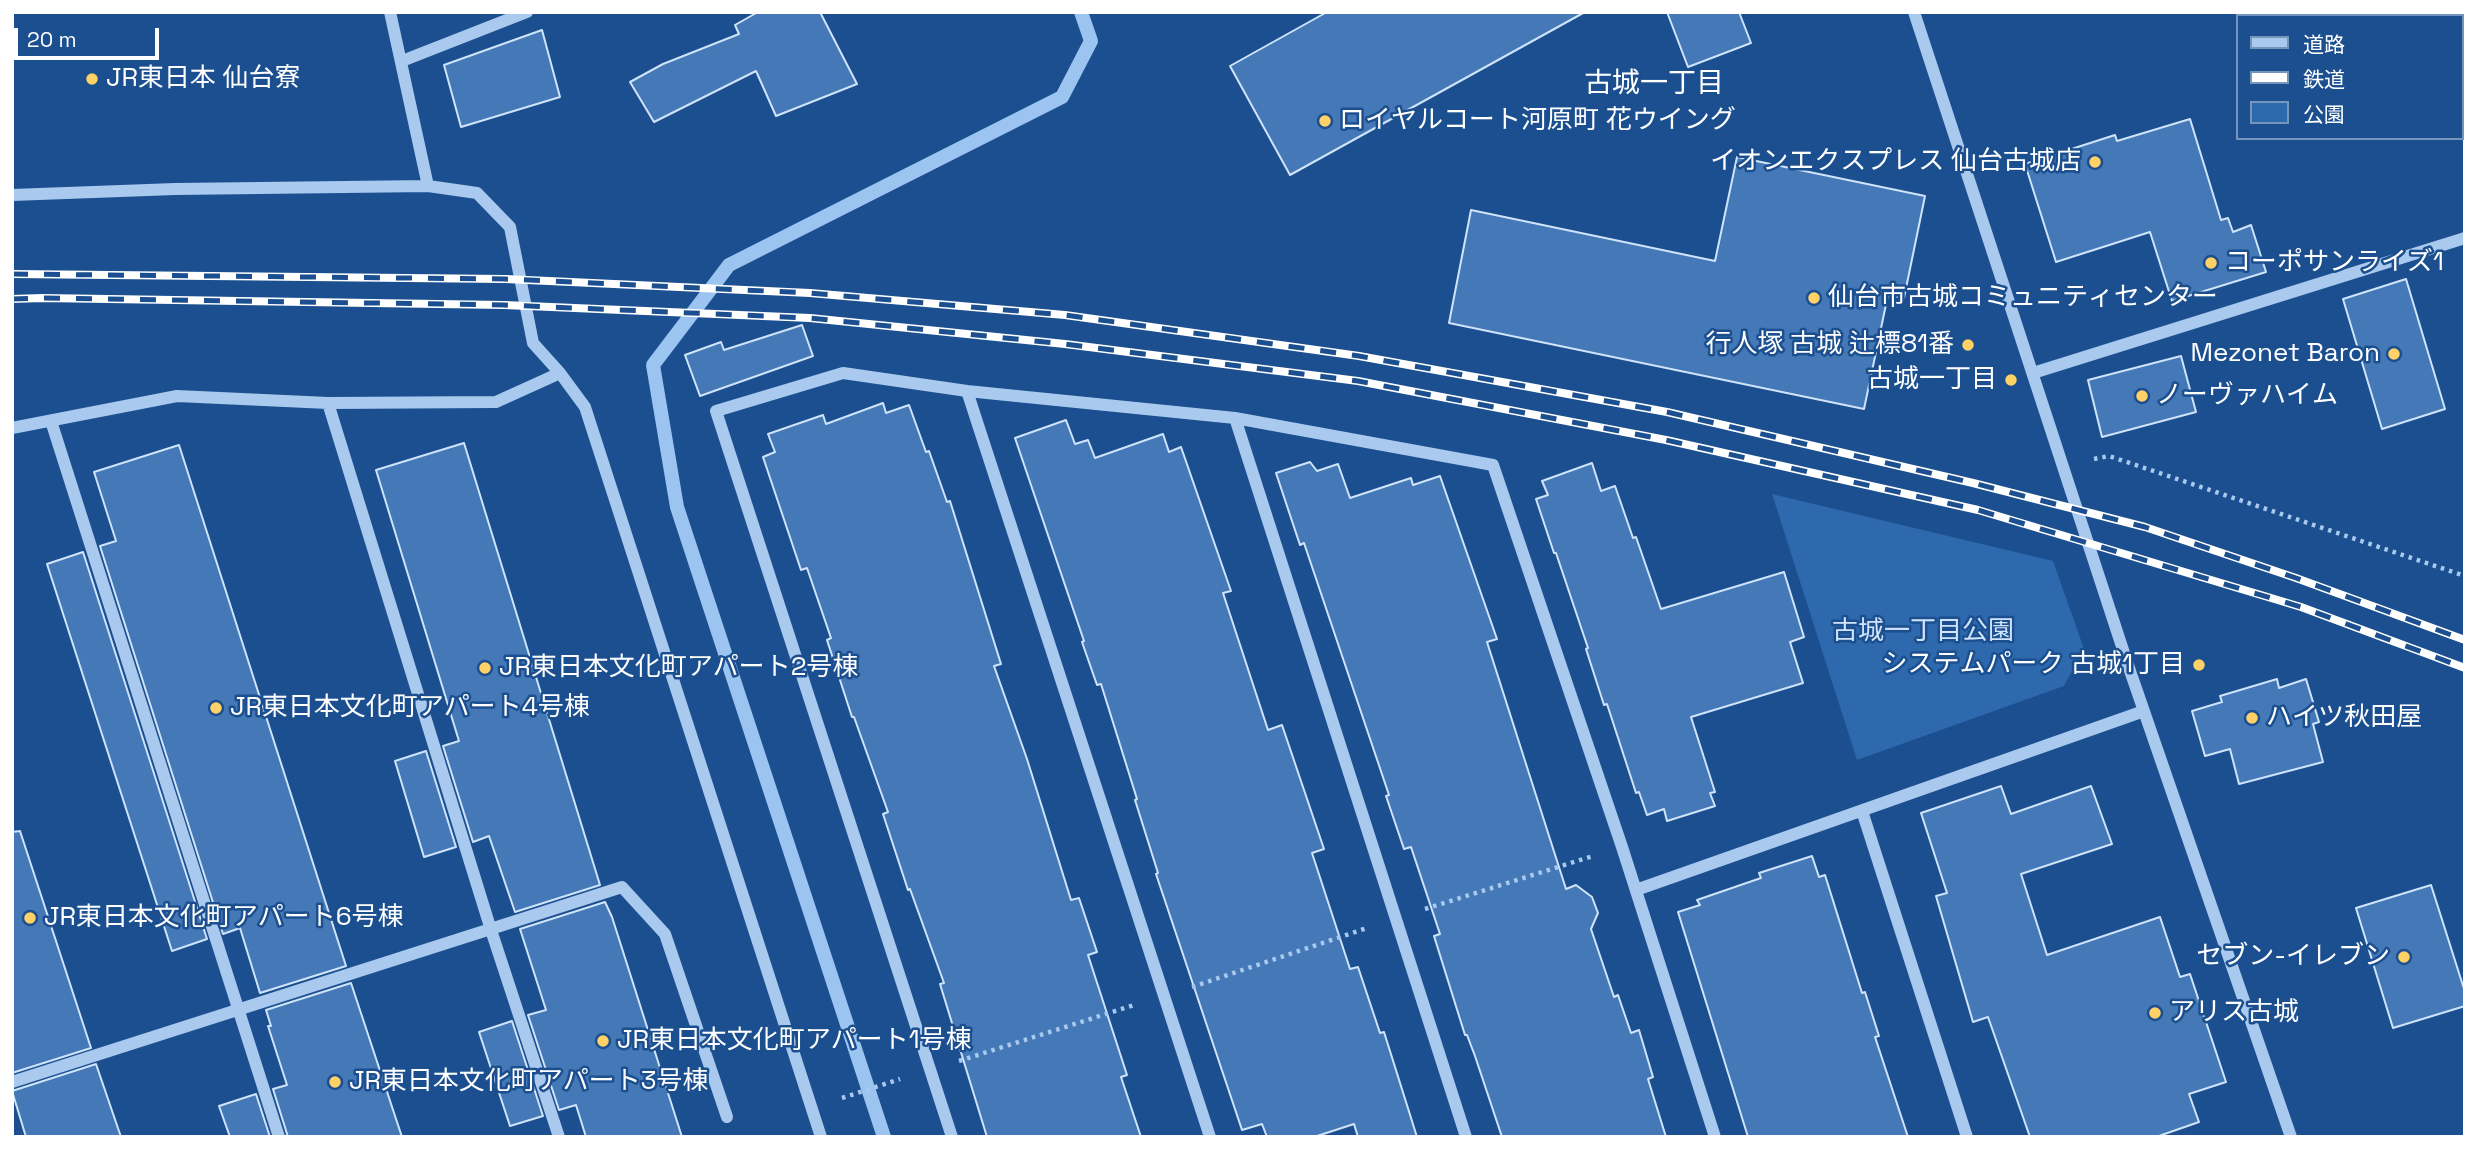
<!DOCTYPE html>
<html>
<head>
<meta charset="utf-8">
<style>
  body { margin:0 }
  #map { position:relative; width:2477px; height:1149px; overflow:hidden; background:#1b4f8f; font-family:"Space Grotesk","Noto Sans JP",sans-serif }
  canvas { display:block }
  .frame { position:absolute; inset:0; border:14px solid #fff; pointer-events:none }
  .legend { position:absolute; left:2236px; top:14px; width:228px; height:126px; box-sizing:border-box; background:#1b4f8f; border:2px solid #7695bc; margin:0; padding:9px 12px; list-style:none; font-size:21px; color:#fff }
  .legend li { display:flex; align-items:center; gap:14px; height:35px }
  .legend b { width:35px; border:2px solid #7695bc }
  .scale { position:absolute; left:14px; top:28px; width:145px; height:32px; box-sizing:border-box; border:4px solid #fff; border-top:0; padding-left:9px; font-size:21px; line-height:24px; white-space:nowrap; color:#fff; -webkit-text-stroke:5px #1b4f8f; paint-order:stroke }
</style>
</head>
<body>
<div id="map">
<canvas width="2477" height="1149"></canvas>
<div class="frame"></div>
<ul class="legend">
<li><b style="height:9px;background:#a9c9ee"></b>道路</li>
<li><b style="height:9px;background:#fff"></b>鉄道</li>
<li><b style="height:19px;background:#2e69ad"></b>公園</li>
</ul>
<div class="scale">20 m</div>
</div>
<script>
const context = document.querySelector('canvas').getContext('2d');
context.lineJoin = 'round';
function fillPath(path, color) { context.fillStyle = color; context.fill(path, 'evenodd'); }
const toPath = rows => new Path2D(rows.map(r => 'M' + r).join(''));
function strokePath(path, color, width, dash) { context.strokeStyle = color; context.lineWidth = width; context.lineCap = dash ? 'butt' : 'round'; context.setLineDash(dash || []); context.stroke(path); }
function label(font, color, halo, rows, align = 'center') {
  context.font = font + ' "Space Grotesk","Noto Sans JP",sans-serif'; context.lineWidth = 5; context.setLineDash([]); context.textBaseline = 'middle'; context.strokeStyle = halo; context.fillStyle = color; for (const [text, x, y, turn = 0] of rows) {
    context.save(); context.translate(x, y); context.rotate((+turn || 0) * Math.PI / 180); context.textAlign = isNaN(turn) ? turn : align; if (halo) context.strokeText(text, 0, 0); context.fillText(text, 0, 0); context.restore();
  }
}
fillPath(toPath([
  [1772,494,2053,561,2084,649,2064,686,1857,760]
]), '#2e69ad');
strokePath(toPath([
  [884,1137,677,507,653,365,729,265,1062,97,1091,41,1081,12]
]), '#9cc4f0', 14);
const building = toPath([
  [758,12,820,12,857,84,776,116,756,71,654,122,630,82,663,64,739,34,735,25,758,12],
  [1327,12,1585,12,1290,175,1230,66,1327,12],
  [1667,12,1739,12,1751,43,1688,67,1667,12],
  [542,30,560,97,461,127,444,65,542,30],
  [2190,119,2221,220,2228,218,2233,232,2251,225,2266,272,2172,301,2150,232,2056,262,2025,164,2115,135,2117,141,2190,119],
  [1737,157,1925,196,1904,298,1888,295,1864,409,1449,323,1471,210,1715,261,1737,157],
  [2406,279,2445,409,2382,429,2343,299,2406,279],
  [802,325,813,356,700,396,685,355,721,342,724,350,802,325],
  [2181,356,2196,412,2102,437,2088,380,2181,356],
  [883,403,886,413,909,405,926,452,929,451,947,502,950,501,1001,664,994,666,1027,759,1071,900,1079,898,1097,952,1088,955,1127,1075,1121,1077,1141,1137,987,1137,940,984,944,983,910,889,908,890,883,814,888,812,854,717,852,717,827,640,831,638,807,568,801,570,763,457,775,452,768,434,823,415,826,424,883,403],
  [1066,420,1075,444,1088,440,1095,458,1163,434,1169,452,1181,447,1231,591,1223,593,1268,730,1282,725,1324,849,1312,853,1350,969,1358,967,1380,1033,1384,1032,1417,1137,1358,1137,1354,1124,1314,1137,1267,1137,1262,1124,1242,1130,1156,874,1158,873,1135,800,1137,799,1101,684,1097,685,1082,642,1084,641,1015,438,1066,420],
  [464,443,600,885,515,912,489,836,473,842,443,746,459,741,376,470,464,443],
  [179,445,346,966,260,993,240,928,223,934,100,546,116,541,94,472,179,445],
  [1310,462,1317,471,1338,464,1350,498,1411,478,1413,485,1440,476,1497,639,1487,642,1566,889,1576,885,1592,897,1598,913,1591,929,1614,997,1618,995,1631,1033,1639,1030,1653,1077,1648,1079,1666,1137,1502,1137,1475,1056,1467,1035,1465,1035,1434,936,1440,934,1411,847,1404,849,1386,796,1389,795,1304,543,1300,545,1276,473,1310,462],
  [1592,463,1601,491,1615,486,1633,538,1636,537,1661,609,1784,572,1804,637,1790,642,1803,683,1691,717,1715,792,1710,793,1715,806,1667,821,1664,809,1647,815,1639,792,1636,793,1607,704,1604,705,1586,649,1588,648,1556,553,1554,553,1536,499,1548,495,1542,481,1592,463],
  [83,552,207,939,172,951,47,564,83,552],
  [2277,679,2279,688,2306,679,2319,722,2313,724,2323,762,2239,784,2230,749,2205,756,2192,711,2222,702,2220,696,2277,679],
  [426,751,456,847,424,857,395,761,426,751],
  [2001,786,2011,814,2091,786,2112,844,2021,874,2047,955,2160,917,2180,977,2190,974,2226,1082,2189,1094,2199,1122,2156,1137,2030,1137,1988,1017,1973,1022,1936,896,1947,893,1921,813,2001,786],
  [20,831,91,1048,12,1073,12,832,20,831],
  [1812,856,1819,877,1825,875,1862,993,1865,992,1879,1036,1875,1037,1908,1137,1748,1137,1678,912,1700,905,1697,900,1761,878,1759,873,1812,856],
  [2431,885,2465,992,2465,1006,2393,1028,2356,908,2431,885],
  [605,902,612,917,682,1137,586,1137,576,1105,559,1110,528,1015,546,1010,520,929,605,902],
  [351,983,402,1137,288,1137,273,1089,287,1085,268,1026,271,1026,266,1010,351,983],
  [512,1021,543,1116,510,1126,479,1032,512,1021],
  [96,1064,121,1137,26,1137,12,1091,96,1064],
  [256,1094,270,1137,230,1137,219,1106,256,1094]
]);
fillPath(building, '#4478b7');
strokePath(building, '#cfe3fa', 2);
strokePath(toPath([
  [2094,459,2109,456,2465,576],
  [1425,909,1593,856],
  [1192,987,1367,928],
  [959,1061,1134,1005],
  [842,1098,900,1079]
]), '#a9c9ee', 4.5, [3.5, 5]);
strokePath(toPath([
  [390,12,428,186],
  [1914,12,2127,662,2291,1137],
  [402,61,527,12],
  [12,195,175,189,428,186,477,193,510,227,533,343,560,373,585,407,821,1137],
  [2033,373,2465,238],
  [967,391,1210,1137],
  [328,403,491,930,559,1137],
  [1235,418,1466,1137],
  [51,421,279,1137],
  [12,428,177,396,328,403,496,402,560,373],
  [1862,811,1967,1137],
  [1636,890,2144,711],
  [12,1082,622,887,665,934,727,1117],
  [952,1137,716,411,843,373,967,391,1235,418,1493,465,1622,847,1715,1137]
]), '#a9c9ee', 12);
const rail = toPath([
  [12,274,505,279,810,293,1065,315,1359,356,1667,412,1973,483,2145,527,2296,578,2465,640],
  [12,299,42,298,504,305,810,318,1065,344,1358,381,1666,440,1978,510,2301,607,2465,668]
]);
strokePath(rail, '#fff', 8);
strokePath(rail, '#1b4f8f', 5, [16]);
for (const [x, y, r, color] of [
  [92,79,7,"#ffd166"],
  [1325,121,7,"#ffd166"],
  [2095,162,7,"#ffd166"],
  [2211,263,7,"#ffd166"],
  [1814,298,7,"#ffd166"],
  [1968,345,7,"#ffd166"],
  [2394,354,7,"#ffd166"],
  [2011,380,7,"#ffd166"],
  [2142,396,7,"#ffd166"],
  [2199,665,7,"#ffd166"],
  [485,668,7,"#ffd166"],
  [216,708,7,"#ffd166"],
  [2252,718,7,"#ffd166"],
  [30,918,7,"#ffd166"],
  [2404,957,7,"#ffd166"],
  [2155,1013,7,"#ffd166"],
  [603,1041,7,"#ffd166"],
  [335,1082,7,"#ffd166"]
]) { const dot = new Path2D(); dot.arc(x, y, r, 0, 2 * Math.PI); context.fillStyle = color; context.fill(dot); strokePath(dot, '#1b4f8f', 2.5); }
label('26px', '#fff', '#1b4f8f', [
  ["JR東日本 仙台寮",106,79],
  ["ロイヤルコート河原町 花ウイング",1339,121],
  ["イオンエクスプレス 仙台古城店",2081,162,"right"],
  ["コーポサンライズ1",2225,263],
  ["仙台市古城コミュニティセンター",1828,298],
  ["行人塚 古城 辻標81番",1954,345,"right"],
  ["Mezonet Baron",2380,354,"right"],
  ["古城一丁目",1997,380,"right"],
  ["ノーヴァハイム",2156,396],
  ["システムパーク 古城1丁目",2185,665,"right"],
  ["JR東日本文化町アパート2号棟",499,668],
  ["JR東日本文化町アパート4号棟",230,708],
  ["ハイツ秋田屋",2266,718],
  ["JR東日本文化町アパート6号棟",44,918],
  ["セブン-イレブン",2390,957,"right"],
  ["アリス古城",2169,1013],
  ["JR東日本文化町アパート1号棟",617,1041],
  ["JR東日本文化町アパート3号棟",349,1082]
], 'left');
label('26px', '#cfe3fa', '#1b4f8f', [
  ["古城一丁目公園",1923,632]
]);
label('28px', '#fff', '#1b4f8f', [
  ["古城一丁目",1654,84]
]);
</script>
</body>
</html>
